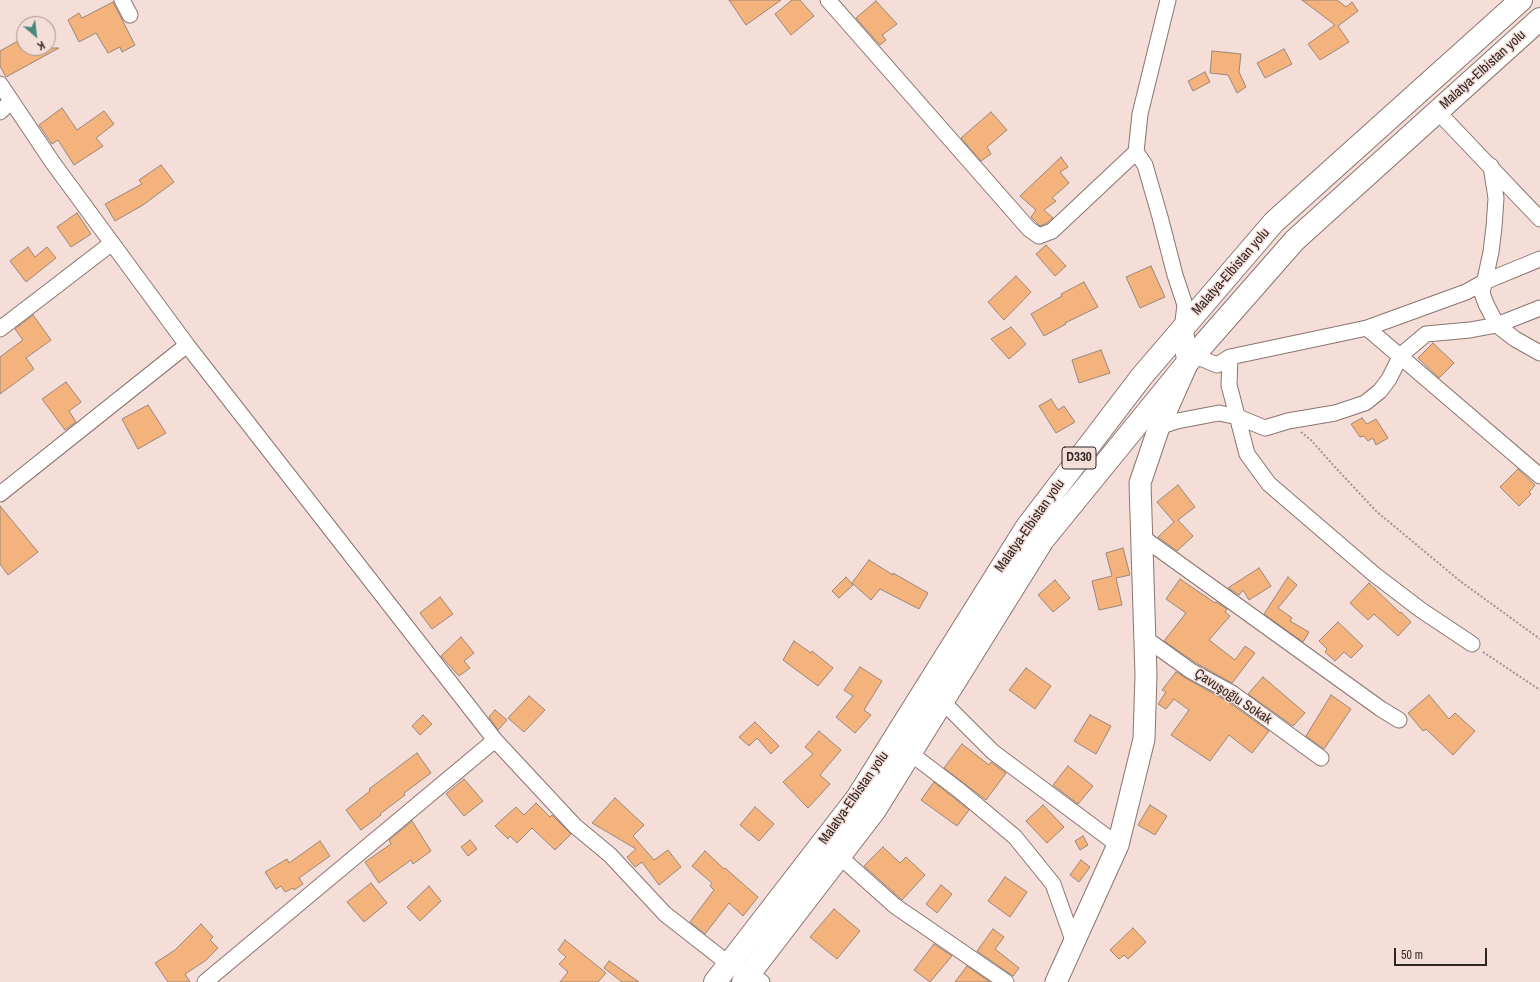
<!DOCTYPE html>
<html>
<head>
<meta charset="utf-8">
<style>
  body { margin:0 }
  #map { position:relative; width:1540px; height:982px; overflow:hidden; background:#f5ddd8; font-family:"Archivo Narrow",sans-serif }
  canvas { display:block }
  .north { position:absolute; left:16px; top:16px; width:40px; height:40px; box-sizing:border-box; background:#f5ddd8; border:1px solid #a69490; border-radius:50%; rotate:152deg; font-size:11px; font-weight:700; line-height:16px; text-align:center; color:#2f2624 }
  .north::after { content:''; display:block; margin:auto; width:14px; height:18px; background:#478a7d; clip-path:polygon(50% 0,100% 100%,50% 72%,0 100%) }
  .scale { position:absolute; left:1394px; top:948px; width:93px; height:18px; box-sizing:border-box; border:2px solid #2f2624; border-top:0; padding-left:5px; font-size:12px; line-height:14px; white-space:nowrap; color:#2f2624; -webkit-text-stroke:3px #f5ddd8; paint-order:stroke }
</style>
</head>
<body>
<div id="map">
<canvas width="1540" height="982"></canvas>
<div class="north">K</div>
<div class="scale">50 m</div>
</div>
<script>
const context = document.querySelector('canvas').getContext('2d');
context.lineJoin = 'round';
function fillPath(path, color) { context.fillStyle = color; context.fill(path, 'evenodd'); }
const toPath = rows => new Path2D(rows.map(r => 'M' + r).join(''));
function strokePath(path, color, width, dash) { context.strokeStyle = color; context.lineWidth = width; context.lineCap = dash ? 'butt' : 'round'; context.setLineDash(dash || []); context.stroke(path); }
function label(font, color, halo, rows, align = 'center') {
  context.font = font + ' "Archivo Narrow",sans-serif'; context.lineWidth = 3; context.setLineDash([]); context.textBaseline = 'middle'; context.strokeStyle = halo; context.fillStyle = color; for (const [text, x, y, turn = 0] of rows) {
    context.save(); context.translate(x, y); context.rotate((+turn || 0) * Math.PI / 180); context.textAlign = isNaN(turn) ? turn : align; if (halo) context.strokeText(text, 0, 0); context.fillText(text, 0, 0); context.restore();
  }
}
const building = toPath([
  [729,0,781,0,746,25,729,0],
  [792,0,800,0,814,16,791,35,775,14,792,0],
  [1302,0,1337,0,1346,7,1352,2,1358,11,1338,26,1349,42,1320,60,1308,44,1335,25,1302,0],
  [876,1,897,24,882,35,886,40,880,45,856,18,876,1],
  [113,2,135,45,122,52,120,47,108,53,96,33,79,42,68,20,79,13,82,18,113,2],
  [18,41,22,48,59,48,6,77,0,66,0,51,18,41],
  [1284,49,1292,64,1265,78,1257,63,1284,49],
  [1212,51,1241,54,1239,72,1246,87,1237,93,1228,75,1210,73,1212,51],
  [1205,72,1210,82,1193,91,1188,81,1205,72],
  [62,108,77,130,104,111,114,124,96,138,103,146,74,165,58,140,52,144,39,125,62,108],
  [991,112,1007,130,987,147,991,154,981,161,961,138,991,112],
  [1061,157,1068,167,1060,172,1069,183,1052,198,1056,201,1044,210,1053,218,1047,223,1040,226,1031,217,1036,210,1020,196,1061,157],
  [161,165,174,182,143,205,115,221,105,204,142,184,139,180,161,165],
  [77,213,91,234,71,247,57,227,77,213],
  [1046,245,1066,266,1055,276,1036,254,1046,245],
  [28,247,35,257,47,247,56,258,26,282,10,261,28,247],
  [1151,266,1165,297,1140,308,1126,277,1151,266],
  [1016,276,1031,292,1004,320,988,302,1016,276],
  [1084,282,1098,307,1065,323,1066,324,1044,336,1031,314,1062,296,1061,294,1084,282],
  [33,315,51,340,26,358,34,369,0,394,0,357,23,340,15,329,33,315],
  [1011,327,1026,344,1009,359,991,339,1011,327],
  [1433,343,1454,363,1439,378,1418,358,1433,343],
  [1101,350,1110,373,1079,383,1072,360,1101,350],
  [66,382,81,402,69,411,76,422,65,430,42,399,66,382],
  [1051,399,1058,410,1064,406,1075,422,1056,433,1039,406,1051,399],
  [148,405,166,433,138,449,122,419,148,405],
  [1362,418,1367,424,1376,419,1388,438,1376,445,1373,438,1368,441,1364,436,1360,437,1351,424,1362,418],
  [1518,469,1535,485,1529,492,1531,494,1519,506,1500,487,1518,469],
  [1178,485,1195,507,1178,520,1193,536,1177,551,1158,537,1174,522,1157,502,1178,485],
  [0,506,38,552,8,575,0,564,0,506],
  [1123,548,1130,575,1116,578,1122,605,1099,610,1092,581,1112,576,1106,553,1123,548],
  [869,560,893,575,893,573,928,593,919,609,880,589,871,600,852,583,869,560],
  [1259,568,1271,586,1249,600,1243,590,1239,595,1228,588,1259,568],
  [846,577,853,585,839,598,832,591,846,577],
  [1288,577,1297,585,1278,608,1292,618,1290,621,1309,632,1303,642,1264,614,1288,577],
  [1180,579,1215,603,1216,602,1227,609,1225,612,1230,616,1209,640,1235,660,1245,646,1255,653,1232,683,1196,663,1164,641,1186,613,1166,599,1180,579],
  [1055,580,1070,598,1053,612,1038,595,1055,580],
  [1369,583,1400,613,1401,612,1411,622,1398,636,1374,614,1368,620,1350,603,1369,583],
  [440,597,453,614,432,629,420,613,440,597],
  [1338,622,1363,646,1351,658,1344,652,1335,661,1325,652,1327,649,1319,641,1338,622],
  [461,637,474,653,464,661,470,668,459,676,441,656,461,637],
  [794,641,811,653,812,651,833,668,818,686,783,660,794,641],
  [860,667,882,681,864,710,871,715,855,733,836,717,853,696,844,690,860,667],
  [1026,668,1051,686,1035,709,1009,690,1026,668],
  [1176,672,1187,679,1227,701,1269,731,1252,753,1229,735,1210,761,1171,735,1189,710,1174,699,1166,709,1158,704,1166,692,1162,690,1176,672],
  [1263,677,1305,713,1293,726,1248,694,1263,677],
  [1331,695,1351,709,1324,749,1306,736,1331,695],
  [1429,695,1449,719,1455,713,1475,731,1453,755,1426,729,1423,731,1408,713,1429,695],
  [529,696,545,710,524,732,508,718,529,696],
  [495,710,507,720,498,730,489,717,495,710],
  [423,715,432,724,420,735,412,726,423,715],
  [1090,715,1111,726,1096,754,1074,741,1090,715],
  [755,722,779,746,771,754,757,738,749,746,739,737,755,722],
  [819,731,841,750,820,775,830,784,808,808,783,782,813,754,805,747,819,731],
  [962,744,989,765,991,762,1006,773,986,800,944,768,962,744],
  [417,753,431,773,404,793,405,795,380,814,381,815,361,830,346,810,370,791,369,789,417,753],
  [1068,766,1093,786,1078,804,1053,785,1068,766],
  [464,779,483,801,464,816,446,794,464,779],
  [934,782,969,810,957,826,921,800,934,782],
  [615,798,644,825,633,836,654,860,668,850,681,867,659,885,642,862,635,867,627,857,636,849,592,823,615,798],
  [536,803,550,817,552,815,571,834,555,850,532,828,517,843,510,836,508,839,495,826,516,807,524,815,536,803],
  [1043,805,1064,827,1047,843,1026,821,1043,805],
  [1150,805,1167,816,1155,835,1138,825,1150,805],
  [755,807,774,824,759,841,740,825,755,807],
  [412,821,431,851,413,864,411,860,379,883,365,862,391,844,389,840,412,821],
  [1083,836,1088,845,1080,850,1075,841,1083,836],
  [470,840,477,849,468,856,461,847,470,840],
  [320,841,330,856,299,878,303,884,294,890,293,888,285,892,281,886,276,889,265,872,287,859,289,863,320,841],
  [883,847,900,863,906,857,925,875,902,900,864,866,883,847],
  [705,851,724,869,725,868,758,897,743,916,729,903,705,934,690,922,714,890,710,886,712,883,692,866,705,851],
  [1081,860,1090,867,1079,882,1070,875,1081,860],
  [1005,877,1027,892,1010,917,988,901,1005,877],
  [371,883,387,903,364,922,347,902,371,883],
  [941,885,952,894,937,913,926,904,941,885],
  [429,886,441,901,420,921,407,907,429,886],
  [834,909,860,931,837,959,810,937,834,909],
  [201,924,213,937,210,940,218,948,205,961,185,974,190,982,168,982,155,963,175,950,201,924],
  [1133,928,1146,942,1128,959,1124,955,1119,959,1110,950,1133,928],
  [993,929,1004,937,995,949,1019,968,1013,976,977,951,993,929],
  [565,940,606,973,598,982,560,982,568,972,559,964,566,957,558,950,565,940],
  [934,944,952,956,930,982,914,970,934,944],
  [609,961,639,982,622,982,604,968,609,961],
  [967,966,990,982,955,982,967,966]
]);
fillPath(building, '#f4b37d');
strokePath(building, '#98877a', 1);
const street = toPath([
  [122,0,130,15],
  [828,0,1029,229,1039,236,1052,231,1136,152],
  [1168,0,1140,114,1136,152,1145,165,1160,217,1175,275,1185,305,1182,329],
  [0,84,53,163,187,345,495,740,575,826,610,855,665,914,729,964,750,973,762,982],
  [0,112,11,101],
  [1438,112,1540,219],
  [1491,166,1496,198,1494,227,1491,252,1482,293,1486,304,1497,325,1515,339,1540,353],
  [1367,328,1540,476],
  [0,329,112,243],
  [1193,355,1217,365,1230,357,1229,385,1247,454,1269,484,1375,575,1421,610,1472,644],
  [1230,357,1367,328,1466,292,1484,282,1540,259],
  [1159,427,1177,421,1219,413,1238,417,1265,428,1288,421,1335,413,1365,403,1380,391,1389,379,1401,355,1426,334,1470,330,1497,325,1540,308],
  [0,494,187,345],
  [1142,537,1381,709,1399,720],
  [1145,638,1191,671,1232,693,1321,758],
  [942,701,993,752,1118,845],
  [910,753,960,791,1015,837,1053,884,1074,943],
  [839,856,895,906,1006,982],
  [205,982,495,740]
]);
const secondary = toPath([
  [1056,982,1118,845,1144,739,1146,675,1140,483,1159,427,1188,362,1182,329]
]);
const primary = toPath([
  [715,982,857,798,1026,528,1142,376,1274,222,1521,0],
  [743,982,875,810,1043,540,1188,362,1295,240,1540,19]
]);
strokePath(street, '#8a7570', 17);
strokePath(secondary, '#8a7570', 23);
strokePath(primary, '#8a7570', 24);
strokePath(toPath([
  [1301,432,1311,440,1334,466,1376,511,1460,581,1540,639],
  [1483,652,1540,690]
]), '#a4928e', 2, [2, 2]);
strokePath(street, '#fff', 15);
strokePath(secondary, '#fff', 21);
strokePath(primary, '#fff', 22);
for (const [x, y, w] of [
  [1079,458,34]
]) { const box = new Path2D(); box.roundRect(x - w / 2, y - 11, w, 22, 3); context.fillStyle = '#f5ddd8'; context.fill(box); strokePath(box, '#2f2624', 1); }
label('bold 13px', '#2f2624', null, [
  ["D330",1079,458]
]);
label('14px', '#2f2624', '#f5ddd8', [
  ["Malatya-Elbistan yolu",1483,70,-42],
  ["Malatya-Elbistan yolu",1231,272,-49],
  ["Malatya-Elbistan yolu",1030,526,-55],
  ["Çavuşoğlu Sokak",1233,697,33],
  ["Malatya-Elbistan yolu",854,798,-55]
]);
</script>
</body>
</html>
